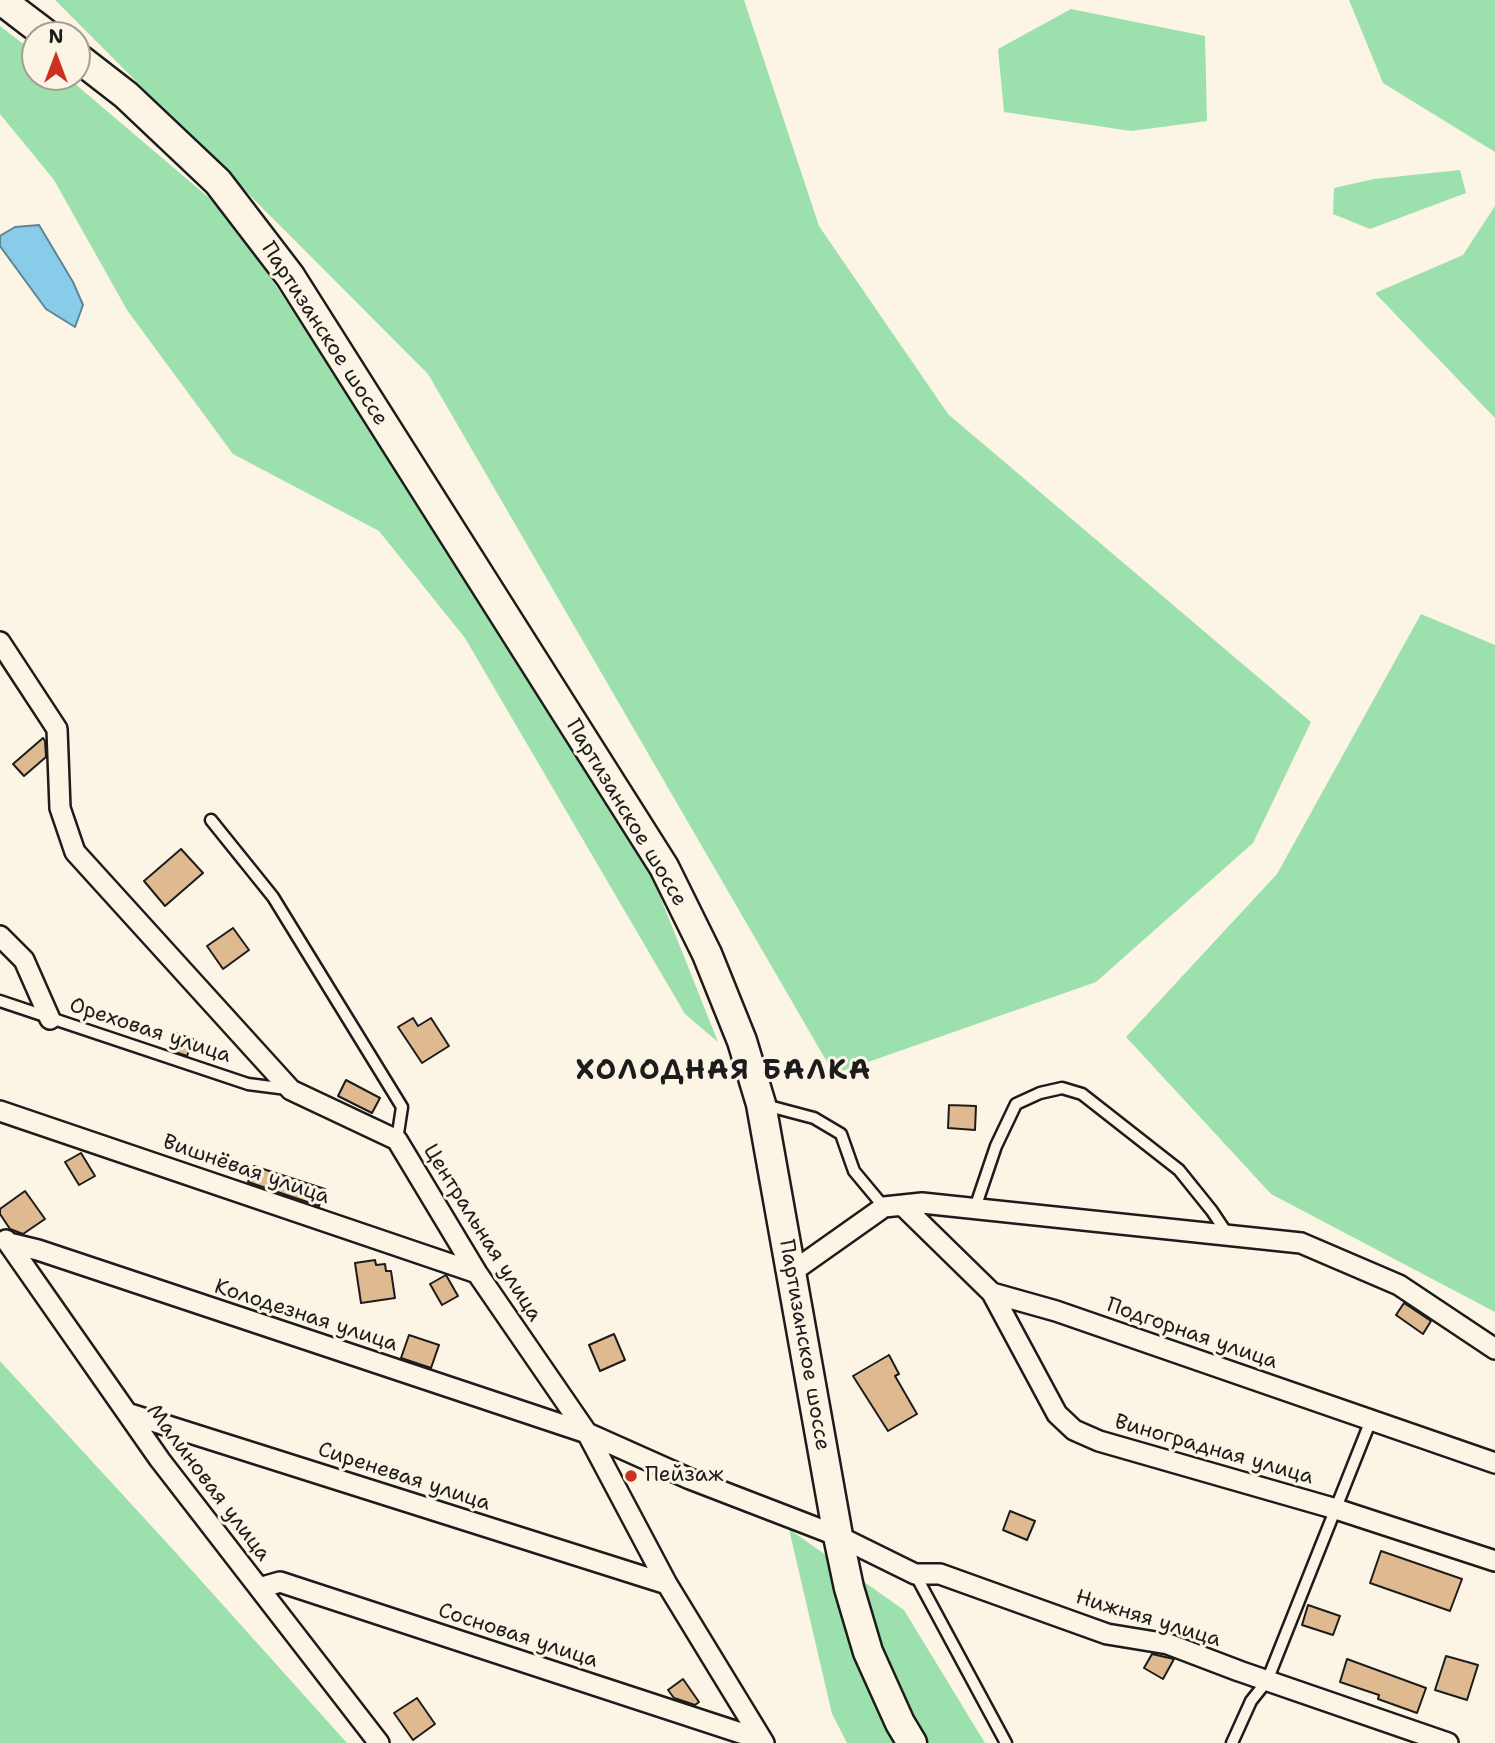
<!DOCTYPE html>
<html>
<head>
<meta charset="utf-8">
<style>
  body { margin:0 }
  #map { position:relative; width:1495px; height:1743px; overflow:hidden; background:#fcf5e5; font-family:"Shantell Sans",sans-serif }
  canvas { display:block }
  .north { position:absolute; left:21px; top:21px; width:70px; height:70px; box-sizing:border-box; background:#fcf5e5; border:2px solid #a29e95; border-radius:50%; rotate:0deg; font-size:19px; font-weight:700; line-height:28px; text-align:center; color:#1c1c1c }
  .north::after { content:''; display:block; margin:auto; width:24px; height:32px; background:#c8321e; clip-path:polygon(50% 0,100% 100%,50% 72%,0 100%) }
</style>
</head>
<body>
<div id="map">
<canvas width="1495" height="1743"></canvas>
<div class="north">N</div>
</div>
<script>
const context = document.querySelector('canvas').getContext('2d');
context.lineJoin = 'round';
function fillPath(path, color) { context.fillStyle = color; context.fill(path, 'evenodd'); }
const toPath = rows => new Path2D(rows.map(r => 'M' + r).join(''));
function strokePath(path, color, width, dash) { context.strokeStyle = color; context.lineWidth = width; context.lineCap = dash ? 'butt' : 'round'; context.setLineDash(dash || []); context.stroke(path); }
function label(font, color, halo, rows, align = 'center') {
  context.font = font + ' "Shantell Sans",sans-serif'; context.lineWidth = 6; context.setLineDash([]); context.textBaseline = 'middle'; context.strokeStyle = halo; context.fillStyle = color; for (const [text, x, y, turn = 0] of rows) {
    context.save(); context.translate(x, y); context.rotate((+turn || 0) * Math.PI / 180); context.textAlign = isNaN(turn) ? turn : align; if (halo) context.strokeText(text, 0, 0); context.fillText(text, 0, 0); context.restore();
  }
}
fillPath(toPath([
  [55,0,744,0,819,226,948,414,1311,722,1253,843,1096,982,834,1074,428,374],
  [1349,0,1495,0,1495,152,1383,83],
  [1071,9,1205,36,1207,121,1131,131,1004,112,998,49],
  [0,26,35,53,35,77,67,77,228,214,472,580,642,851,718,1042,685,1014,465,638,379,531,233,454,127,310,54,180,0,114],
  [1460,170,1466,193,1370,229,1333,214,1334,188,1374,179],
  [1495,206,1495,418,1375,293,1463,255],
  [1421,614,1495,645,1495,1312,1271,1194,1126,1037,1277,874],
  [0,1361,178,1555,347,1743,0,1743],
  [789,1529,904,1610,985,1743,847,1743,832,1714]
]), '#9ce1ad');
const water = toPath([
  [39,225,73,282,83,305,75,327,46,309,0,246,0,236,15,227,39,225]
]);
fillPath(water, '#88cce9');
strokePath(water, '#5d8697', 2);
const building = toPath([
  [43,738,45,741,46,757,24,776,13,764,43,738],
  [181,849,203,873,165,906,144,881,181,849],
  [233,928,249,950,223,969,207,946,233,928],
  [413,1018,418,1026,431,1018,449,1046,422,1063,398,1027,413,1018],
  [175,1033,193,1039,187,1056,169,1050,175,1033],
  [346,1080,380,1098,372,1113,338,1096,346,1080],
  [949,1105,976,1106,975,1130,948,1128,949,1105],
  [81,1153,95,1176,79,1185,65,1162,81,1153],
  [254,1166,325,1189,319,1206,248,1182,254,1166],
  [25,1191,45,1219,23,1234,10,1229,0,1214,0,1209,25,1191],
  [375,1260,376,1265,385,1264,386,1271,391,1271,395,1298,361,1303,355,1263,375,1260],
  [446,1275,458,1296,442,1305,430,1284,446,1275],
  [1404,1303,1431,1321,1423,1334,1396,1315,1404,1303],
  [614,1334,625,1360,600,1371,589,1345,614,1334],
  [409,1335,439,1345,431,1368,401,1358,409,1335],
  [889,1355,899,1374,895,1376,917,1414,888,1431,853,1376,889,1355],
  [1010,1511,1035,1521,1027,1540,1003,1530,1010,1511],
  [1381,1551,1462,1579,1450,1611,1370,1583,1381,1551],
  [1308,1605,1340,1616,1333,1635,1302,1625,1308,1605],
  [1152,1654,1174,1659,1163,1679,1144,1668,1152,1654],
  [1446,1656,1478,1665,1467,1700,1435,1690,1446,1656],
  [1347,1659,1426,1688,1417,1713,1378,1699,1379,1695,1340,1682,1347,1659],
  [683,1679,699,1702,695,1705,674,1698,668,1690,683,1679],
  [417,1698,435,1724,413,1740,394,1713,417,1698]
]);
fillPath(building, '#dfba90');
strokePath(building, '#1c1c1c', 2);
const lane = toPath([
  [211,820,273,897,402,1107,397,1140],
  [0,1001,248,1084,287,1089],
  [765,1105,814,1118,841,1134,854,1171,884,1207],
  [975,1208,996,1146,1016,1104,1040,1093,1062,1088,1082,1094,1179,1170,1212,1211,1228,1235],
  [915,1574,1006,1743],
  [1232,1743,1251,1701,1267,1681,1371,1420]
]);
const street = toPath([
  [0,642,57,729,60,808,75,852,291,1090,397,1140,477,1273,587,1433,667,1584,764,1743],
  [0,936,24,960,50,1019],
  [0,1111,477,1273],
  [902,1205,992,1293,1056,1311,1495,1463],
  [6,1240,160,1460,379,1743],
  [9,1243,38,1250,587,1433,690,1479,838,1536,915,1574,940,1574,1107,1634,1168,1644,1239,1671,1448,1743],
  [792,1272,884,1207,922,1203,1301,1243,1399,1285,1495,1349],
  [992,1293,1057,1414,1074,1430,1099,1441,1336,1509,1495,1561],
  [127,1413,667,1584],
  [259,1588,280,1582,762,1740]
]);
const secondary = toPath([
  [1,0,47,35],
  [77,57,126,95,218,182,290,276,664,867,707,954,742,1041,761,1104,838,1536,849,1588,868,1652,900,1723,912,1743]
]);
strokePath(lane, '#1c1c1c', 15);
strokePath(street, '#1c1c1c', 24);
strokePath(secondary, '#1c1c1c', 33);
strokePath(lane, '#fcf5e5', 10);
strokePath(street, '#fcf5e5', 19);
strokePath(secondary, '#fcf5e5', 28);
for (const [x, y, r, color] of [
  [631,1476,7,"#c8321e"]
]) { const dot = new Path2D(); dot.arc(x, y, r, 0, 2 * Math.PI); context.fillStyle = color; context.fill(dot); strokePath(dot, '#fcf5e5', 2.5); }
label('21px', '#1c1c1c', '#fcf5e5', [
  ["Партизанское шоссе",324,334,57],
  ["Партизанское шоссе",626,813,59],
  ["Ореховая улица",150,1031,18],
  ["Вишнёвая улица",246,1170,19],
  ["Центральная улица",482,1233,58],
  ["Колодезная улица",306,1316,18],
  ["Подгорная улица",1192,1334,19],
  ["Партизанское шоссе",804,1345,80],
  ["Виноградная улица",1214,1450,16],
  ["Сиреневая улица",404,1477,18],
  ["Малиновая улица",208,1483,53],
  ["Нижняя улица",1148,1619,17],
  ["Сосновая улица",518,1636,18]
]);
label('21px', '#1c1c1c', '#fcf5e5', [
  ["Пейзаж",645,1476]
], 'left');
context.letterSpacing = '2px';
label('bold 28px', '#1c1c1c', '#fcf5e5', [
  ["ХОЛОДНАЯ БАЛКА",724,1072]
]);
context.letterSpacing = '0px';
</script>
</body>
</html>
